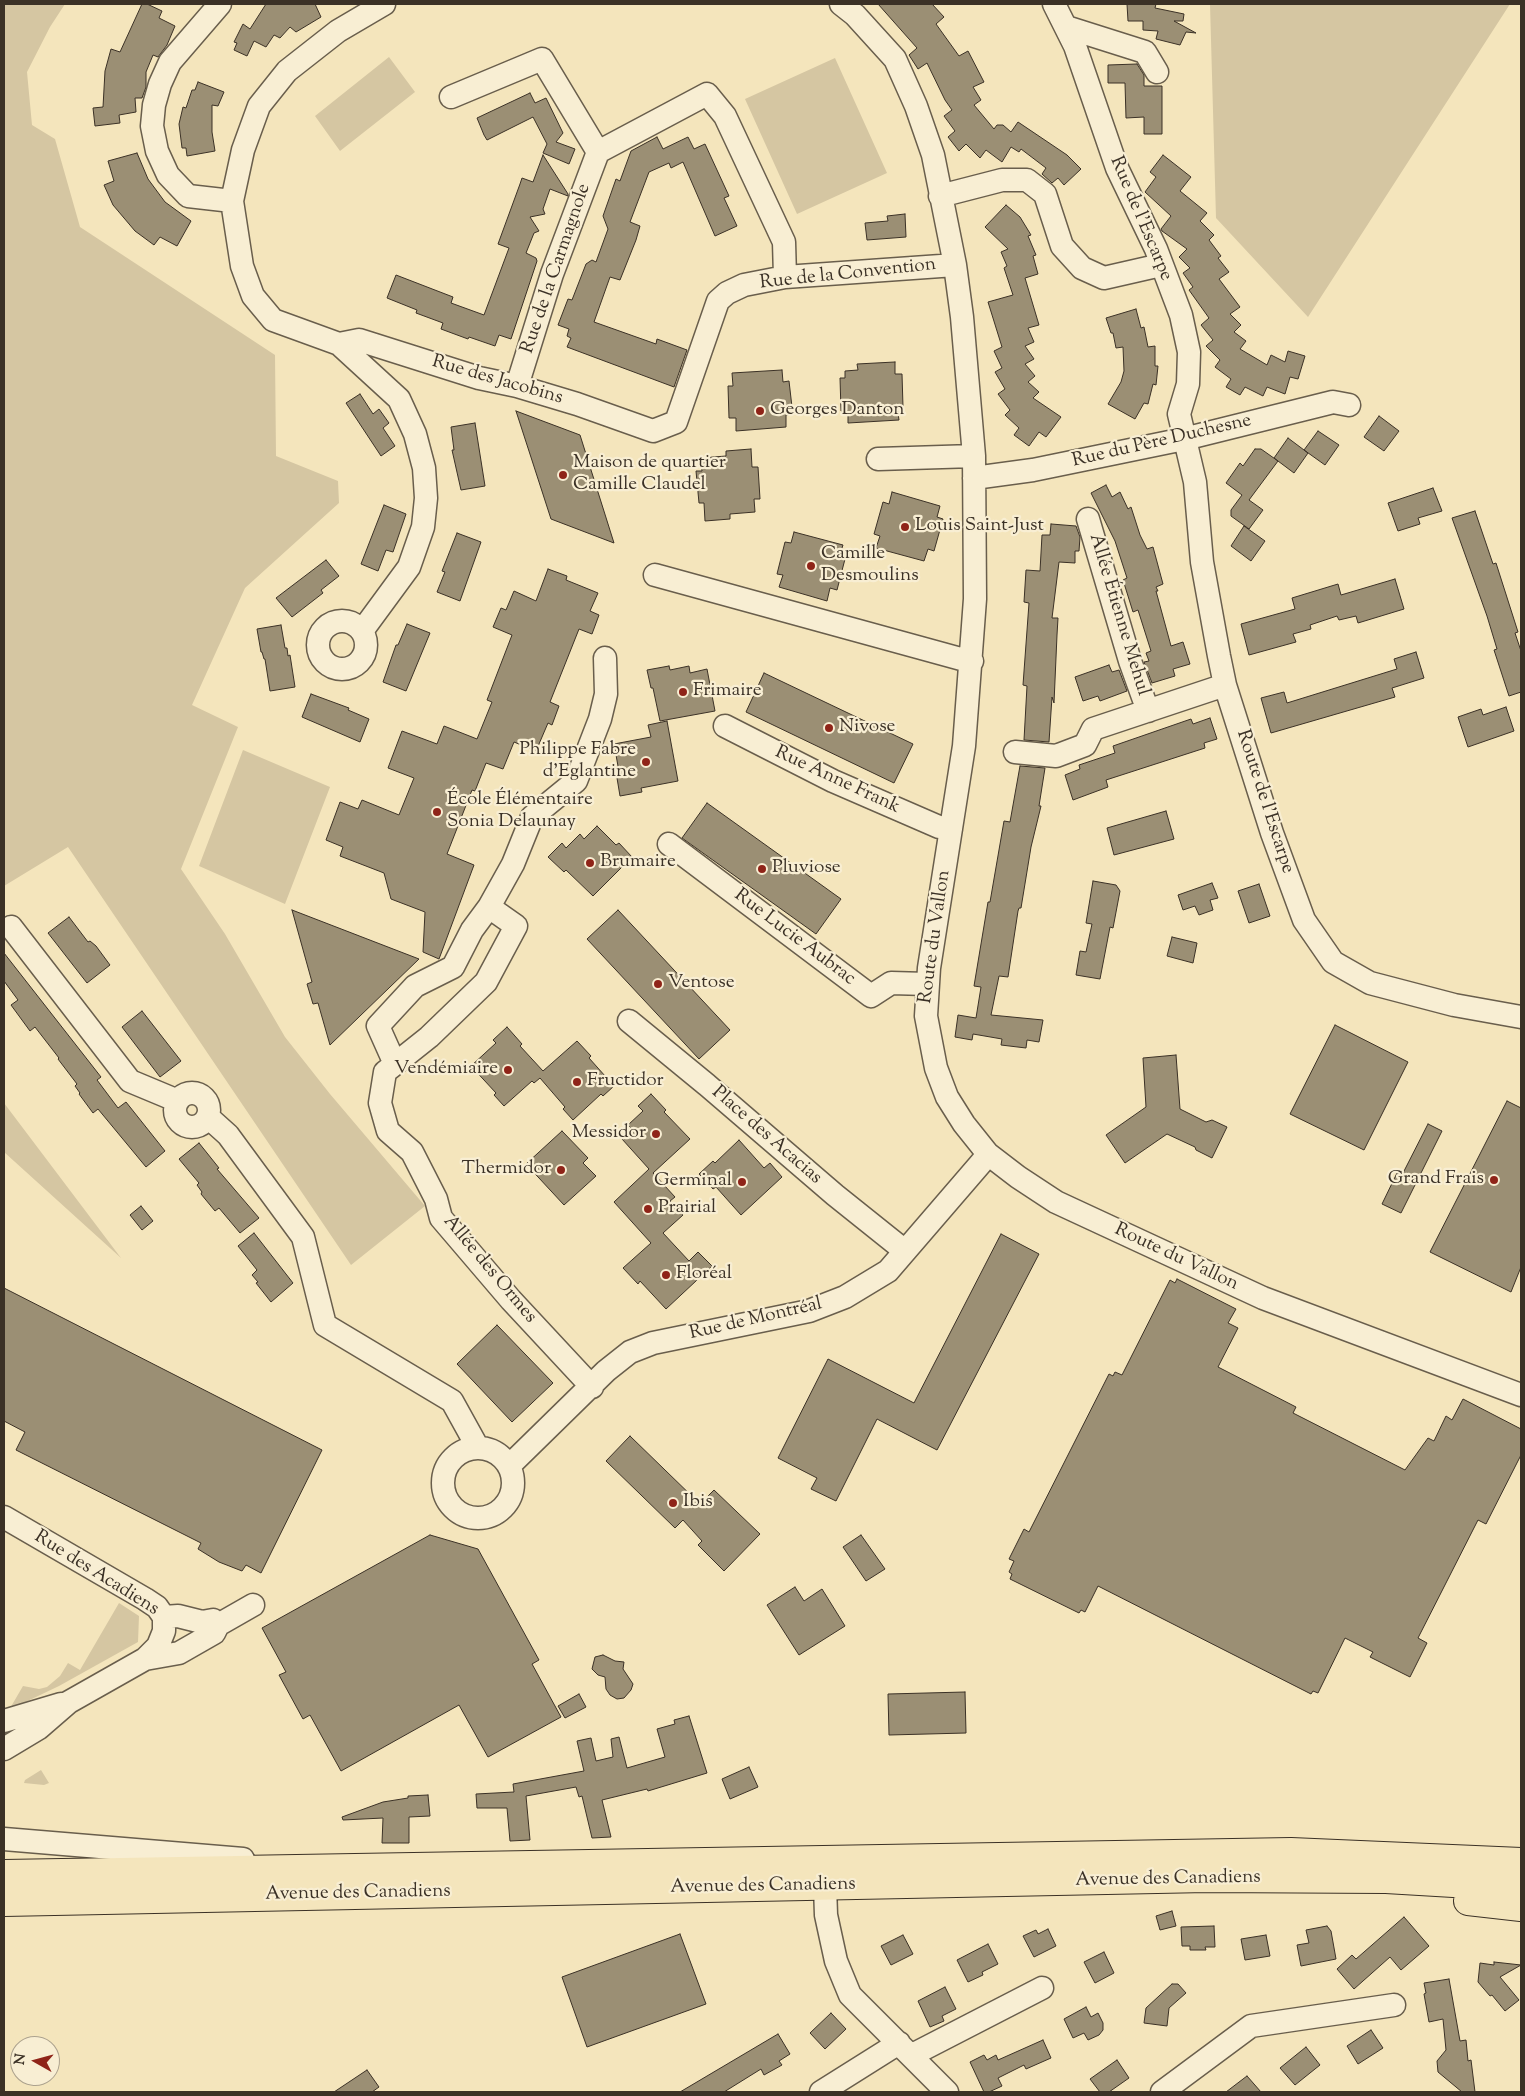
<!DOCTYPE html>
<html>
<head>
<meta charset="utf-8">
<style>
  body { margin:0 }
  #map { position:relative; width:1525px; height:2096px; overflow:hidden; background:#f4e5bc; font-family:"Sorts Mill Goudy",serif }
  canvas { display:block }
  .frame { position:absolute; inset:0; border:5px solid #3b3126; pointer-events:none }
  .north { position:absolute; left:10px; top:2036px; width:50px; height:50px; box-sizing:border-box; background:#f8eed3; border:1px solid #aca28e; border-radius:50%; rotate:277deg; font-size:14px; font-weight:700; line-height:20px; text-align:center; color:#3b3126 }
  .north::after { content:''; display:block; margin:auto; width:18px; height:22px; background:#8f2418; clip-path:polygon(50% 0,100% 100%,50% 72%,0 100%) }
</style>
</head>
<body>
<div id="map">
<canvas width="1525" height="2096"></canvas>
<div class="frame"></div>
<div class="north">N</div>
</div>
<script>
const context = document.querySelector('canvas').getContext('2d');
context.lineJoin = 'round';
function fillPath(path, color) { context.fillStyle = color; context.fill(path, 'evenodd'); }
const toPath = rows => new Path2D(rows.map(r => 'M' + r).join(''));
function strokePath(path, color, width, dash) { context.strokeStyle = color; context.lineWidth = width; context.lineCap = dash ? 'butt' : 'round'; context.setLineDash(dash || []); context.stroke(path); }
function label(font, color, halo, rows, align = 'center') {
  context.font = font + ' "Sorts Mill Goudy",serif'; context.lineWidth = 4.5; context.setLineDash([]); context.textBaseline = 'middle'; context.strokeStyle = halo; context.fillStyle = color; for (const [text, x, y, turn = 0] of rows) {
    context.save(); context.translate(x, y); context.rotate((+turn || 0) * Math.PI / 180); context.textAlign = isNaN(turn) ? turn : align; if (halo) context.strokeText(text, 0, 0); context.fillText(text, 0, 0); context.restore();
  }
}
fillPath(toPath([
  [4,4,65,4,50,27,27,72,32,125,55,139,80,227,275,355,276,456,338,481,339,503,245,588,192,705,238,727,181,869,225,934,285,1037,330,1094,425,1206,351,1265,68,847,4,886],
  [1210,4,1510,4,1308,317,1216,218],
  [389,57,415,92,340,151,315,116],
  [835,58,887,173,797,214,745,99],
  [243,750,330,787,285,904,199,866],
  [4,1103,121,1258,4,1152],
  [119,1603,139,1616,138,1642,59,1686,17,1706,17,1711,4,1712,4,1708,9,1710,23,1686,39,1689,47,1687,60,1676,68,1663,80,1670],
  [41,1770,49,1783,44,1785,24,1783,25,1780]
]), '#d5c6a2');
const building = toPath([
  [142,4,147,4,162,11,159,18,175,26,167,45,158,57,153,55,146,72,146,87,142,98,135,98,136,112,119,115,120,123,95,126,93,108,103,107,105,71,111,49,120,52,142,4],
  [266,4,315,4,321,17,296,32,290,27,280,38,274,35,266,47,254,41,247,56,234,50,237,43,234,42,243,24,250,29,266,4],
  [878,4,932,4,944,17,936,24,959,56,968,51,984,82,973,87,981,100,974,105,994,129,997,125,1003,125,1011,132,1018,122,1067,155,1081,169,1064,185,1058,178,1052,183,1042,174,1046,168,1021,149,1019,152,1011,147,1002,162,986,150,980,158,966,144,959,151,948,137,955,131,944,116,952,110,945,100,927,63,918,69,909,55,917,48,878,4],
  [1127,4,1156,4,1155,8,1184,14,1183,21,1174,21,1196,33,1186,32,1180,45,1156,39,1158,31,1143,30,1143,21,1128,21,1127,4],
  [1137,64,1144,75,1144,86,1162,86,1162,134,1144,134,1144,117,1126,118,1125,83,1108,83,1108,65,1137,64],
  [198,82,224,92,218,106,212,105,212,132,215,151,187,156,186,148,182,148,179,124,183,107,186,108,192,90,195,90,198,82],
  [530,93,535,103,546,98,563,133,556,142,575,149,569,164,543,153,547,144,533,117,487,140,484,135,477,118,530,93],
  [657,137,663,149,688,137,694,149,705,144,729,196,724,198,737,226,715,236,683,162,671,168,669,163,649,172,630,222,640,226,636,240,620,280,610,277,594,322,656,344,657,339,687,350,674,387,567,347,571,338,567,336,569,329,558,325,568,299,572,300,586,264,592,260,596,262,608,229,603,216,616,179,620,181,631,151,657,137],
  [137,153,148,179,165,202,191,221,177,246,160,237,154,245,135,231,113,205,104,185,114,181,108,161,137,153],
  [543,155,568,194,568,196,550,189,543,209,545,214,530,217,539,231,534,233,526,253,536,258,537,261,511,339,499,335,495,346,469,337,468,339,441,329,443,323,416,313,417,310,387,298,396,275,453,297,451,303,484,315,509,248,498,244,520,184,522,178,533,182,543,155],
  [1163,155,1191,177,1180,191,1207,213,1200,221,1214,235,1209,240,1221,256,1218,258,1229,272,1219,279,1240,307,1230,314,1241,325,1234,332,1246,341,1240,349,1267,365,1271,355,1285,362,1288,351,1305,356,1298,379,1290,377,1285,394,1267,387,1263,396,1245,387,1240,395,1226,387,1231,379,1215,367,1220,360,1206,346,1213,340,1201,325,1209,318,1189,290,1193,287,1183,273,1190,268,1179,257,1187,249,1162,231,1161,229,1171,216,1145,192,1156,177,1150,172,1163,155],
  [1006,205,1020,217,1031,235,1028,236,1036,255,1033,256,1038,274,1025,278,1039,325,1028,328,1034,342,1025,346,1034,359,1025,364,1035,376,1028,382,1039,392,1033,398,1061,417,1046,437,1039,432,1029,446,1014,435,1019,428,1005,415,1010,410,998,394,1005,389,995,372,1002,368,994,351,1002,347,988,302,1013,295,1004,268,1007,266,1001,252,1008,249,985,227,1006,205],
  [905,214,906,237,867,240,865,223,888,221,887,216,905,214],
  [1136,309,1141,328,1144,327,1148,347,1155,346,1155,366,1158,366,1156,385,1153,384,1148,404,1144,403,1135,419,1108,404,1121,382,1124,371,1123,347,1116,348,1113,333,1111,333,1106,318,1136,309],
  [895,362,895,374,902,374,903,407,897,407,899,420,848,423,848,411,841,411,840,378,845,378,845,371,858,370,857,364,895,362],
  [782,370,783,382,789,381,792,407,792,414,786,415,786,427,736,431,736,418,729,418,728,386,733,386,732,373,782,370],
  [360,394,373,414,379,409,389,423,383,428,395,446,381,456,346,403,360,394],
  [516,411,580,435,614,543,551,519,516,411],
  [1379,416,1399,431,1384,451,1364,437,1379,416],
  [475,423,485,486,461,490,452,450,454,450,451,427,475,423],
  [1318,431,1339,445,1325,465,1304,450,1318,431],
  [1288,438,1308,453,1294,473,1274,458,1288,438],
  [751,449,752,467,758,467,760,499,754,499,755,512,730,514,730,519,705,521,704,503,699,503,696,471,702,471,701,458,726,456,726,451,751,449],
  [1255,449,1261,449,1278,461,1249,500,1263,510,1249,529,1231,516,1231,510,1242,495,1226,483,1240,463,1243,466,1255,449],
  [1106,485,1112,497,1120,492,1128,509,1131,507,1140,535,1147,549,1153,547,1163,584,1156,587,1158,591,1156,591,1171,646,1183,642,1190,664,1173,669,1175,676,1152,683,1144,662,1149,661,1146,653,1151,651,1138,610,1133,612,1123,580,1127,578,1115,541,1091,493,1106,485],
  [1433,488,1442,511,1418,518,1420,524,1398,531,1388,503,1433,488],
  [892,492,940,506,937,517,943,519,934,551,928,549,924,561,876,548,880,536,874,534,883,502,889,504,892,492],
  [384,505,406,514,393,552,386,550,378,571,361,564,384,505],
  [1475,511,1493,564,1496,563,1518,632,1515,633,1521,651,1521,692,1509,696,1494,650,1497,649,1487,616,1452,518,1475,511],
  [1051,524,1076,526,1080,537,1079,551,1075,551,1075,563,1059,562,1052,618,1058,618,1057,635,1054,703,1052,697,1049,742,1024,740,1027,686,1023,685,1029,603,1024,602,1026,570,1040,571,1042,535,1050,535,1051,524],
  [1244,526,1265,541,1251,561,1231,546,1244,526],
  [794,532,843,545,839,557,845,559,837,590,830,588,827,601,779,587,783,575,777,574,785,542,791,543,794,532],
  [457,533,481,542,460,601,437,592,445,572,442,571,457,533],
  [326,560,339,576,321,590,323,593,292,617,276,598,326,560],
  [548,569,567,576,566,580,598,593,590,611,599,615,592,634,579,629,550,702,559,706,552,725,548,723,536,751,514,742,503,769,486,763,475,791,472,790,447,854,474,865,439,959,423,952,425,912,391,899,384,873,340,856,343,847,326,840,340,802,358,809,362,800,399,815,414,778,388,768,402,731,437,744,444,726,477,739,492,702,487,700,512,635,493,627,501,608,506,610,514,591,536,601,548,569],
  [1395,579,1404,609,1358,623,1356,616,1339,620,1337,616,1310,625,1311,629,1293,634,1296,642,1249,655,1241,624,1295,609,1292,598,1338,584,1341,595,1395,579],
  [407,624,430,633,406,691,383,682,396,645,398,645,407,624],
  [281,625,285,648,287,648,288,656,290,655,295,687,270,691,265,659,264,659,262,652,261,652,257,629,281,625],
  [1416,652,1424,678,1392,688,1395,697,1271,733,1261,698,1284,692,1287,703,1397,669,1394,659,1416,652],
  [1109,665,1112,672,1119,670,1127,691,1100,701,1098,696,1083,701,1075,677,1109,665],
  [669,666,670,670,689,666,690,673,707,669,715,711,660,721,653,688,651,688,647,670,669,666],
  [764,673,913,744,894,783,746,712,764,673],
  [311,694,349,708,348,710,369,719,360,742,302,717,311,694],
  [1506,707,1514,731,1468,747,1458,717,1481,709,1483,715,1506,707],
  [1210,718,1217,739,1204,743,1205,748,1106,780,1108,787,1073,800,1065,775,1080,769,1079,765,1115,753,1113,746,1191,719,1193,724,1210,718],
  [667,721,678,781,641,788,642,792,620,796,617,778,620,777,614,744,651,737,648,725,667,721],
  [1020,766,1045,768,1039,806,1041,806,1031,847,1021,908,1019,908,1018,911,1008,977,999,976,991,1015,1043,1020,1039,1042,1027,1040,1026,1048,1001,1045,1002,1039,973,1034,972,1040,955,1037,958,1015,976,1018,981,987,974,986,988,902,990,902,1004,821,1010,822,1020,766],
  [707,803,841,899,816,934,682,838,707,803],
  [1166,811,1174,839,1114,855,1107,828,1166,811],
  [597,826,616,845,619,843,632,857,593,896,566,870,564,872,548,857,562,843,566,848,580,834,584,839,597,826],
  [1093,881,1116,885,1120,891,1113,928,1110,927,1100,979,1076,975,1080,951,1086,952,1092,924,1086,923,1093,881],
  [1212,883,1218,898,1210,900,1213,910,1199,915,1195,906,1183,910,1178,895,1212,883],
  [1259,884,1270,916,1249,923,1238,891,1259,884],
  [292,910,419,959,330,1045,318,1003,313,1004,307,984,312,982,292,910],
  [618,910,730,1030,699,1059,587,939,618,910],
  [69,917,88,942,90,941,96,946,110,965,87,983,48,933,69,917],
  [1172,937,1197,943,1193,963,1167,956,1172,937],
  [4,953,101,1077,97,1080,118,1108,126,1102,165,1151,146,1167,98,1109,93,1113,79,1094,80,1093,75,1086,77,1084,58,1059,59,1058,35,1027,30,1031,11,1005,18,1000,4,981,4,953],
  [142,1011,181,1061,160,1077,122,1027,142,1011],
  [1335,1025,1408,1062,1364,1150,1290,1114,1335,1025],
  [507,1027,522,1044,520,1046,543,1071,577,1041,591,1056,589,1058,614,1086,603,1096,601,1094,573,1120,563,1109,565,1107,540,1078,534,1083,532,1081,504,1106,494,1095,496,1093,471,1066,496,1043,493,1040,507,1027],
  [1176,1055,1180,1109,1206,1122,1212,1120,1227,1127,1212,1158,1196,1150,1195,1147,1167,1134,1125,1163,1106,1135,1146,1107,1143,1058,1176,1055],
  [651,1094,666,1110,664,1112,690,1139,653,1173,675,1197,670,1201,683,1215,663,1233,689,1261,698,1252,712,1266,666,1309,640,1281,638,1284,623,1268,651,1243,614,1202,649,1169,622,1139,632,1129,628,1125,643,1111,638,1106,651,1094],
  [1507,1101,1521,1108,1521,1267,1511,1292,1430,1252,1507,1101],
  [1428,1124,1442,1131,1401,1213,1382,1204,1397,1173,1402,1175,1428,1124],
  [562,1131,588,1158,583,1163,596,1176,564,1205,526,1164,562,1131],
  [739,1140,764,1168,770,1163,782,1177,741,1215,716,1187,713,1189,699,1174,713,1161,715,1163,739,1140],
  [199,1143,219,1168,217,1169,259,1218,240,1233,219,1208,215,1211,201,1194,202,1192,197,1185,199,1183,179,1159,199,1143],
  [141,1206,153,1221,142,1230,130,1215,141,1206],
  [254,1233,293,1283,271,1302,256,1283,258,1282,252,1275,257,1270,238,1246,254,1233],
  [1001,1234,1039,1254,937,1450,877,1419,836,1501,811,1489,817,1478,778,1458,828,1359,914,1403,1001,1234],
  [1177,1279,1236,1309,1228,1323,1238,1328,1218,1367,1296,1407,1293,1413,1405,1470,1428,1438,1434,1441,1446,1416,1452,1420,1463,1399,1521,1429,1521,1455,1486,1524,1478,1520,1418,1638,1427,1643,1410,1677,1370,1657,1373,1652,1345,1638,1318,1693,1313,1691,1311,1694,1098,1586,1085,1612,1081,1610,1079,1613,1010,1579,1012,1574,1009,1572,1014,1561,1009,1559,1024,1529,1029,1532,1109,1374,1113,1376,1115,1372,1122,1375,1170,1280,1175,1283,1177,1279],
  [4,1288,322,1450,261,1573,246,1565,242,1571,219,1562,198,1549,201,1543,16,1450,25,1432,4,1421,4,1288],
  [497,1325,553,1383,512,1422,457,1364,497,1325],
  [630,1436,700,1504,714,1490,760,1534,724,1571,698,1545,702,1541,683,1520,675,1528,606,1461,630,1436],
  [430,1535,478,1549,539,1660,532,1664,561,1717,488,1757,459,1705,341,1771,310,1715,303,1719,279,1675,286,1672,262,1628,430,1535],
  [861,1535,885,1569,866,1581,843,1547,861,1535],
  [795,1587,804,1601,822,1589,845,1626,799,1655,767,1605,795,1587],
  [603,1655,615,1661,624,1662,623,1669,633,1684,631,1690,624,1698,617,1699,610,1695,606,1689,605,1677,598,1675,592,1669,595,1657,603,1655],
  [965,1692,966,1733,889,1735,888,1694,965,1692],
  [579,1694,586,1707,565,1718,558,1706,579,1694],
  [689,1716,707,1773,648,1791,647,1789,602,1800,611,1837,592,1838,582,1796,579,1797,576,1787,526,1796,530,1840,510,1841,507,1808,477,1808,476,1794,514,1792,513,1784,584,1771,577,1741,591,1738,596,1761,613,1757,611,1739,619,1737,627,1768,665,1757,657,1729,675,1724,674,1720,689,1716],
  [749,1767,758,1787,730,1799,722,1779,749,1767],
  [428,1795,430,1816,409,1817,409,1843,382,1843,383,1818,343,1820,342,1817,383,1802,408,1798,408,1796,428,1795],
  [1172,1911,1176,1926,1160,1930,1156,1916,1172,1911],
  [1404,1917,1429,1946,1401,1970,1390,1957,1354,1989,1337,1969,1352,1955,1356,1959,1404,1917],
  [1214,1926,1215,1947,1205,1947,1206,1950,1190,1950,1190,1946,1182,1946,1181,1927,1214,1926],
  [1327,1926,1331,1931,1336,1959,1301,1966,1297,1945,1309,1943,1306,1930,1327,1926],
  [1048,1929,1056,1946,1034,1957,1023,1936,1036,1930,1038,1934,1048,1929],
  [680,1934,706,2004,587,2047,562,1977,680,1934],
  [903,1935,913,1954,891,1965,881,1946,903,1935],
  [1266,1935,1270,1956,1245,1960,1241,1939,1266,1935],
  [988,1944,998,1964,982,1972,983,1975,968,1982,957,1960,988,1944],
  [1104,1952,1114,1973,1095,1983,1084,1962,1104,1952],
  [1494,1962,1521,1965,1500,1977,1519,2000,1505,2011,1492,1995,1490,1996,1478,1982,1480,1963,1494,1965,1494,1962],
  [1449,1979,1460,2041,1466,2040,1468,2061,1471,2060,1475,2092,1462,2092,1438,2072,1437,2061,1446,2050,1443,2019,1429,2022,1424,1994,1426,1993,1424,1983,1449,1979],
  [1172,1984,1178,1984,1186,1993,1169,2008,1167,2026,1144,2023,1146,2008,1172,1984],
  [945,1987,956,2009,942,2016,944,2021,930,2027,918,2001,945,1987],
  [1086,2007,1091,2017,1098,2013,1103,2023,1103,2030,1099,2035,1088,2040,1084,2033,1073,2038,1064,2019,1086,2007],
  [831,2013,846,2029,825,2049,810,2033,831,2013],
  [1371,2030,1383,2048,1358,2064,1347,2046,1371,2030],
  [778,2034,790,2054,779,2061,782,2065,764,2075,761,2069,724,2092,680,2092,778,2034],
  [1043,2040,1051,2058,1026,2069,1024,2065,998,2078,1002,2086,989,2092,984,2092,970,2062,984,2055,987,2060,996,2055,998,2060,1043,2040],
  [1306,2047,1320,2065,1295,2085,1280,2068,1306,2047],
  [1117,2060,1129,2078,1109,2092,1100,2092,1090,2079,1117,2060],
  [367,2070,379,2087,372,2092,334,2092,367,2070],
  [1247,2076,1261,2092,1226,2092,1247,2076]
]);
fillPath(building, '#9b8f74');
strokePath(building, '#3b3126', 1);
const minor = toPath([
  [220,4,170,62,160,84,154,105,152,126,157,151,168,175,188,196,232,201],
  [841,4,855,15,895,59,916,106,933,155,955,265,962,317,974,456,975,599,964,746,929,968,926,1016,936,1068,947,1097,964,1124,988,1154,1018,1177,1056,1202,1263,1298,1521,1395],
  [1054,4,1075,46,1117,168,1156,249,1181,315,1189,352,1188,384,1179,414,1195,482,1202,562,1219,656,1225,685,1272,833,1304,920,1333,962,1370,983,1454,1005,1521,1017],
  [1066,27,1145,52,1157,72],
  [451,97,542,59,598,152,707,94,725,116,784,242,785,277],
  [940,196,1002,180,1027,180,1045,194,1062,246,1082,268,1104,278,1161,265],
  [339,344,359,340,479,378,517,386,577,404,653,431,676,422,718,301,727,293,744,285,785,277,955,265],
  [517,386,552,274,598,152],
  [878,459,974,456],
  [974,478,1033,470,1184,439,1333,402,1349,405],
  [1088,519,1130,661,1148,711],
  [655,575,961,659,972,661],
  '318 645a24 24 0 1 1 48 0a24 24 0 1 1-48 0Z',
  [362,631,409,567,423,527,426,498,424,468,415,434,399,399,339,344,273,320,253,296,242,266,232,201,243,150,259,106,287,71,338,31,384,4],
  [725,726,833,781,939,827,951,829],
  [1015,752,1056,756,1085,745,1093,729,1225,685],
  [669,844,871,996,891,983,927,984],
  [11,927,130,1081,178,1101],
  [629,1021,707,1085,835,1195,905,1251],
  [395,1064,378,1026,415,986,453,967,472,930,489,907],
  '175 1110a17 17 0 1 1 34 0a17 17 0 1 1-34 0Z',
  [208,1117,228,1135,303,1237,325,1325,452,1401,478,1448],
  [592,1387,511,1300,441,1218,436,1199,412,1152,388,1131,380,1103,385,1072,429,1037,486,982,516,926,489,907,513,864,532,817,576,781,600,719,606,694,605,658],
  '443 1483a35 35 0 1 1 70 0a35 35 0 1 1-70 0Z',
  [509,1466,606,1371,630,1352,653,1343,809,1311,845,1297,888,1271,981,1163,988,1154],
  [4,1517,145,1599,157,1607,164,1617],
  [164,1617,178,1616,202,1622,213,1620,218,1625],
  [145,1659,179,1653,214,1633,218,1625,253,1605],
  [4,1721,61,1704],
  [4,1749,39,1728,69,1702,145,1659,158,1646,164,1631,164,1617],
  [4,1839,243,1859],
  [825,1886,826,1915,836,1961,850,1995,947,2092],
  [912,2055,1042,1988],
  [821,2092,899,2043],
  [1162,2092,1251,2026,1394,2005]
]);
const major = toPath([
  [4,1874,1291,1852,1521,1862],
  [1468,1901,1521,1907],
  [4,1902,1207,1878,1386,1879,1521,1887]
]);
strokePath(minor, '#695e4c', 25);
strokePath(major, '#3b3126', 30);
strokePath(minor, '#f8eed3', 22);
strokePath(major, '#f4e5bc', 28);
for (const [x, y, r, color] of [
  [760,411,5,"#8f2418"],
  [563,475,5,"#8f2418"],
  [905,527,5,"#8f2418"],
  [811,566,5,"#8f2418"],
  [683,692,5,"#8f2418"],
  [829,728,5,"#8f2418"],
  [646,762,5,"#8f2418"],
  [437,812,5,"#8f2418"],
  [590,863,5,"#8f2418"],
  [762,869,5,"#8f2418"],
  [658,984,5,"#8f2418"],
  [508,1070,5,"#8f2418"],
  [577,1082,5,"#8f2418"],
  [656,1134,5,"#8f2418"],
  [561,1170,5,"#8f2418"],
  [1494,1180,5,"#8f2418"],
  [742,1182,5,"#8f2418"],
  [648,1209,5,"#8f2418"],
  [666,1275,5,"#8f2418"],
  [673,1503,5,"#8f2418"]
]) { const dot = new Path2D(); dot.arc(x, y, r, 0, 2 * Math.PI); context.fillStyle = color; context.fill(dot); strokePath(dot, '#f8eed3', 2); }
label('19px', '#3b3126', '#f8eed3', [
  ["Rue de l'Escarpe",1140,219,67],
  ["Rue de la Carmagnole",557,269,-71],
  ["Rue de la Convention",848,275,-6],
  ["Rue des Jacobins",497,381,16],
  ["Rue du Père Duchesne",1162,442,-13],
  ["Allée Étienne Mehul",1118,615,73],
  ["Rue Anne Frank",837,781,25],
  ["Route de l'Escarpe",1264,802,72],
  ["Route du Vallon",936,937,-82],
  ["Rue Lucie Aubrac",794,938,37],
  ["Place des Acacias",766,1136,41],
  ["Route du Vallon",1176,1258,25],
  ["Allée des Ormes",489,1270,50],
  ["Rue de Montréal",756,1320,-13],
  ["Rue des Acadiens",96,1574,32],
  ["Avenue des Canadiens",1168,1880,-1],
  ["Avenue des Canadiens",763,1887,-1],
  ["Avenue des Canadiens",358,1894,-1]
]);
label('19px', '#3b3126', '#f8eed3', [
  ["Georges Danton",770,411],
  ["Maison de quartier",573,464],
  ["Camille Claudel",573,486],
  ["Louis Saint-Just",915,527],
  ["Camille",821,555],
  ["Desmoulins",821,577],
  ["Frimaire",693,692],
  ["Nivose",839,728],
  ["Philippe Fabre",636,751,"right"],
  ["d’Eglantine",636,773,"right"],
  ["École Élémentaire",447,801],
  ["Sonia Delaunay",447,823],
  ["Brumaire",600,863],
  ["Pluviose",772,869],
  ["Ventose",668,984],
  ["Vendémiaire",498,1070,"right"],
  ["Fructidor",587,1082],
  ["Messidor",646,1134,"right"],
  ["Thermidor",551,1170,"right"],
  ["Grand Frais",1484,1180,"right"],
  ["Germinal",732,1182,"right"],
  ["Prairial",658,1209],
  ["Floréal",676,1275],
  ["Ibis",683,1503]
], 'left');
</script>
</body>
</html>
